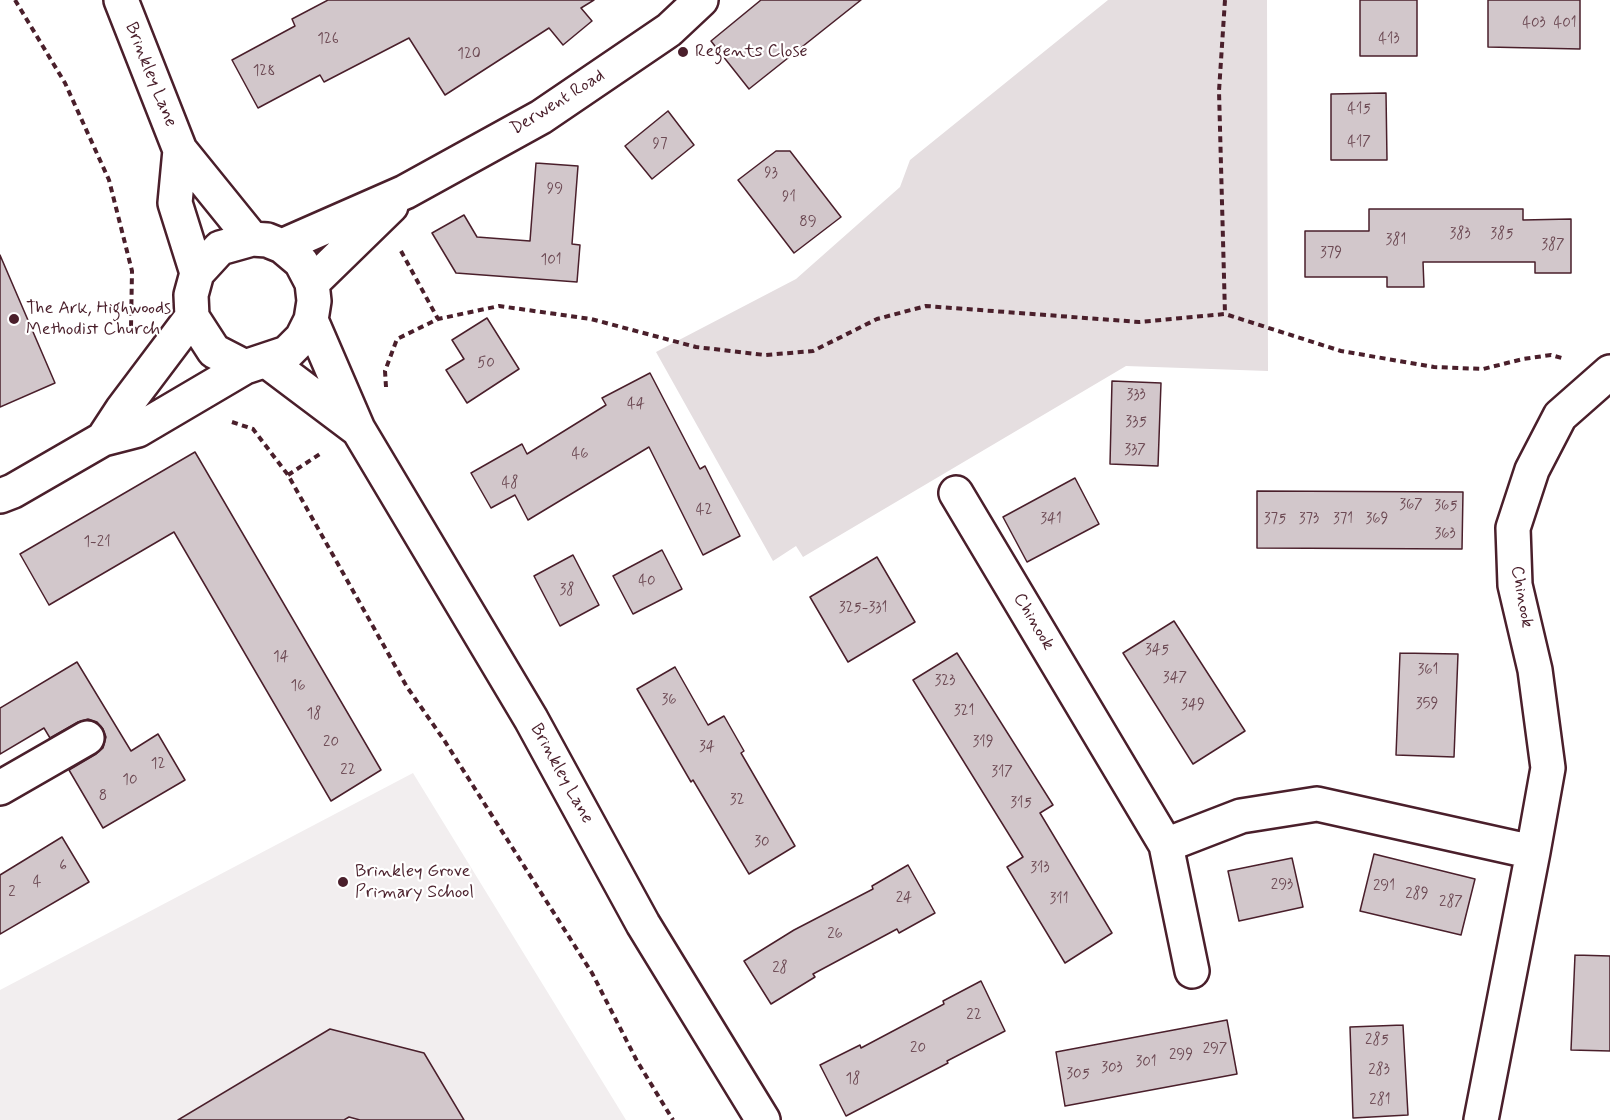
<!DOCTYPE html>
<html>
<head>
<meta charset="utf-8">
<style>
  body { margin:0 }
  canvas { display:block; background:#fff }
</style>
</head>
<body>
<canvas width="1610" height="1120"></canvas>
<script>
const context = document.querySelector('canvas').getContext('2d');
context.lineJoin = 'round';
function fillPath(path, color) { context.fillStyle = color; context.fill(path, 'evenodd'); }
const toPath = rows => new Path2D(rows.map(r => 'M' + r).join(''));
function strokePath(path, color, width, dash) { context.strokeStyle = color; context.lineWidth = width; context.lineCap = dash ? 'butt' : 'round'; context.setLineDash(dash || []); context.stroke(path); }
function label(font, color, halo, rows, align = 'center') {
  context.font = font + ' Mynerve,sans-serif'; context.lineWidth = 4.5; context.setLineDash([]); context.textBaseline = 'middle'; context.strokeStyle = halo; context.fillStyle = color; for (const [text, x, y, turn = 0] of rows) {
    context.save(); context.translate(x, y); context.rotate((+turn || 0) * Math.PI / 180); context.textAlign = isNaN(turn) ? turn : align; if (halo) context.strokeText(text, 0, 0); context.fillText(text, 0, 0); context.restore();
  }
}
fillPath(toPath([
  [413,773,626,1120,0,1120,0,990]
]), '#f2eeef');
fillPath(toPath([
  [1108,0,1267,0,1268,371,1126,366,803,557,796,546,773,561,656,352,796,279,900,187,910,160]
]), '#e5dee0');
const building = toPath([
  [328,0,594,0,581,8,592,21,563,45,549,28,445,95,409,38,324,82,320,75,258,108,232,60,295,26,292,19,328,0],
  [761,0,861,0,749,89,711,41,761,0],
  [1360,0,1417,0,1417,56,1360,56,1360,0],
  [1488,0,1580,0,1580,49,1488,47,1488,0],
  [1386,93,1387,160,1331,160,1331,94,1386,93],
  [668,111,694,145,652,179,625,146,668,111],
  [776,151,790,151,841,217,794,253,738,180,776,151],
  [536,163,578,166,572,244,580,245,577,282,456,273,432,233,464,215,477,237,530,241,536,163],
  [1369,209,1523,209,1523,220,1571,219,1571,273,1535,273,1535,262,1423,262,1424,287,1387,287,1387,277,1305,277,1305,231,1369,231,1369,209],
  [0,255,55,383,0,407,0,255],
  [487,318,519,369,467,403,446,370,464,359,452,340,487,318],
  [650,373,700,469,705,466,740,536,703,555,649,447,528,520,515,495,491,508,471,473,522,444,527,454,606,405,602,398,650,373],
  [1112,381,1161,383,1158,466,1110,464,1112,381],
  [195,452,381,770,331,801,174,532,49,605,20,554,195,452],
  [1075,478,1099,524,1027,562,1003,517,1075,478],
  [1257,491,1463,492,1462,549,1257,548,1257,491],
  [662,550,682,589,633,614,613,576,662,550],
  [573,555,599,605,560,626,534,576,573,555],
  [877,557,915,622,848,662,810,597,877,557],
  [1174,621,1245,731,1193,764,1123,653,1174,621],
  [957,653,1053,805,1040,813,1112,933,1065,963,1007,867,1023,857,913,680,957,653],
  [1400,653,1458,654,1454,757,1396,755,1400,653],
  [77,662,131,751,158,734,185,780,103,828,69,770,96,754,103,748,106,737,103,729,97,722,88,719,78,722,50,738,44,728,0,754,0,708,77,662],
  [675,667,708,725,724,716,744,751,741,753,795,846,749,874,693,780,691,782,637,689,675,667],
  [62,837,89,882,0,934,0,875,62,837],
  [1374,854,1475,879,1461,935,1360,911,1374,854],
  [1292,858,1303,907,1239,921,1228,871,1292,858],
  [908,865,935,913,899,933,897,929,813,974,815,977,771,1004,744,961,794,930,873,889,872,886,908,865],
  [1575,955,1610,956,1610,1051,1571,1050,1575,955],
  [981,981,1005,1031,947,1061,948,1063,846,1116,820,1065,860,1045,861,1048,944,1004,943,1001,981,981],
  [1227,1020,1237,1074,1065,1106,1056,1052,1227,1020],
  [1403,1025,1408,1115,1353,1118,1350,1027,1403,1025],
  [330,1029,424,1053,464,1120,360,1120,349,1117,344,1120,178,1120,330,1029]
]);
fillPath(building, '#d2c7cb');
strokePath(building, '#4a1f2b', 1.5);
const minor = toPath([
  [121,0,180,150,252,239],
  [180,150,175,203,197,273],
  [282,246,405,192,541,117,669,30,701,0],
  [312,283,391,206],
  [311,320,358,429,531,719,643,924,763,1120],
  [267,361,356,428],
  [103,439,122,410,192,317],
  [956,493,1166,845,1192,971],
  [0,496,13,491,103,439,138,430,245,367,287,353,302,338,311,320,314,301,312,283,301,262,282,246,267,240,252,239,220,248,197,273,191,295,192,317,214,351,245,367],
  [0,788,87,738],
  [1166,845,1241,816,1317,804,1533,852],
  [1481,1120,1533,852,1548,768,1535,670,1515,585,1513,528,1532,470,1560,416,1610,372]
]);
strokePath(minor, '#4a1f2b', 38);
strokePath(toPath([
  [15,0,65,83,109,180,132,271,131,327],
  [1225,0,1219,91,1225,314],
  [401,251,438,319],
  [386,387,385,371,397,339,438,319,499,306,591,319,696,347,765,355,813,351,877,319,926,306,1139,322,1225,314,1341,351,1434,367,1483,369,1523,359,1551,355,1565,359],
  [232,422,253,429,288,475,407,687,444,740,592,973,637,1061,673,1120],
  [288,475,323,452]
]), '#4a1f2b', 4, [6, 4.5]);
strokePath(minor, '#fff', 33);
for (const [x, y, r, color] of [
  [683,52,6,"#4a1f2b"],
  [14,319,6,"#4a1f2b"],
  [343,882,6,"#4a1f2b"]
]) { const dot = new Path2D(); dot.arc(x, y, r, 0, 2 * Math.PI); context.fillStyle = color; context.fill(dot); strokePath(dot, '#fff', 2); }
label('15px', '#6c4953', null, [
  ["403",1534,24],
  ["401",1565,24],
  ["126",328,40],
  ["413",1389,40],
  ["120",469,55],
  ["128",264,72],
  ["415",1359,110],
  ["417",1359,143],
  ["97",660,145],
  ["93",771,174],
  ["99",555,190],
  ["91",789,198],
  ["89",808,223],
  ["383",1460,235],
  ["385",1502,235],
  ["381",1396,241],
  ["387",1553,246],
  ["379",1331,254],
  ["101",551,261],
  ["50",486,364],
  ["333",1136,396],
  ["44",636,405],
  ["335",1136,423],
  ["337",1135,451],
  ["46",580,455],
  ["48",510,484],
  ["367",1411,506],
  ["365",1446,507],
  ["42",704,511],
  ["341",1051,520],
  ["375",1275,520],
  ["373",1309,520],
  ["371",1343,520],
  ["369",1377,520],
  ["363",1445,535],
  ["1-21",97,543],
  ["40",647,582],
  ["38",567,591],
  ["325-331",863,609],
  ["345",1157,651],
  ["14",281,658],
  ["361",1428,671],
  ["347",1175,679],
  ["323",945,682],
  ["16",298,687],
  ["36",669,701],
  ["359",1427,705],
  ["349",1193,706],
  ["321",964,712],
  ["18",314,715],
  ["20",331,743],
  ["319",983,743],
  ["34",707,748],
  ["12",158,765],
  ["22",348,771],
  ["317",1002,773],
  ["10",130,781],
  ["8",103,797],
  ["32",737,801],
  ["315",1021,804],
  ["30",762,843],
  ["6",63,867],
  ["313",1040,869],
  ["4",37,883],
  ["293",1282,886],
  ["291",1384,887],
  ["2",12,893],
  ["289",1417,895],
  ["24",904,899],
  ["311",1059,900],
  ["287",1451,903],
  ["26",835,935],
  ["28",780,969],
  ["22",974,1016],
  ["285",1377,1041],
  ["20",918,1049],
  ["297",1215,1050],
  ["299",1181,1056],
  ["301",1146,1063],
  ["303",1112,1069],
  ["283",1379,1071],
  ["305",1078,1075],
  ["18",853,1080],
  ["281",1380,1101]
]);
label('18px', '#4a1f2b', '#fff', [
  ["Regents Close",695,52],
  ["The Ark, Highwoods",26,309],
  ["Methodist Church",26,330],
  ["Brinkley Grove",355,872],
  ["Primary School",355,893]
], 'left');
label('18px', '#4a1f2b', '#fff', [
  ["Brinkley Lane",150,75,68],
  ["Derwent Road",558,103,-32],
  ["Chinook",1521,597,80],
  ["Chinook",1033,622,59],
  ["Brinkley Lane",561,774,61]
]);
</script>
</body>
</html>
